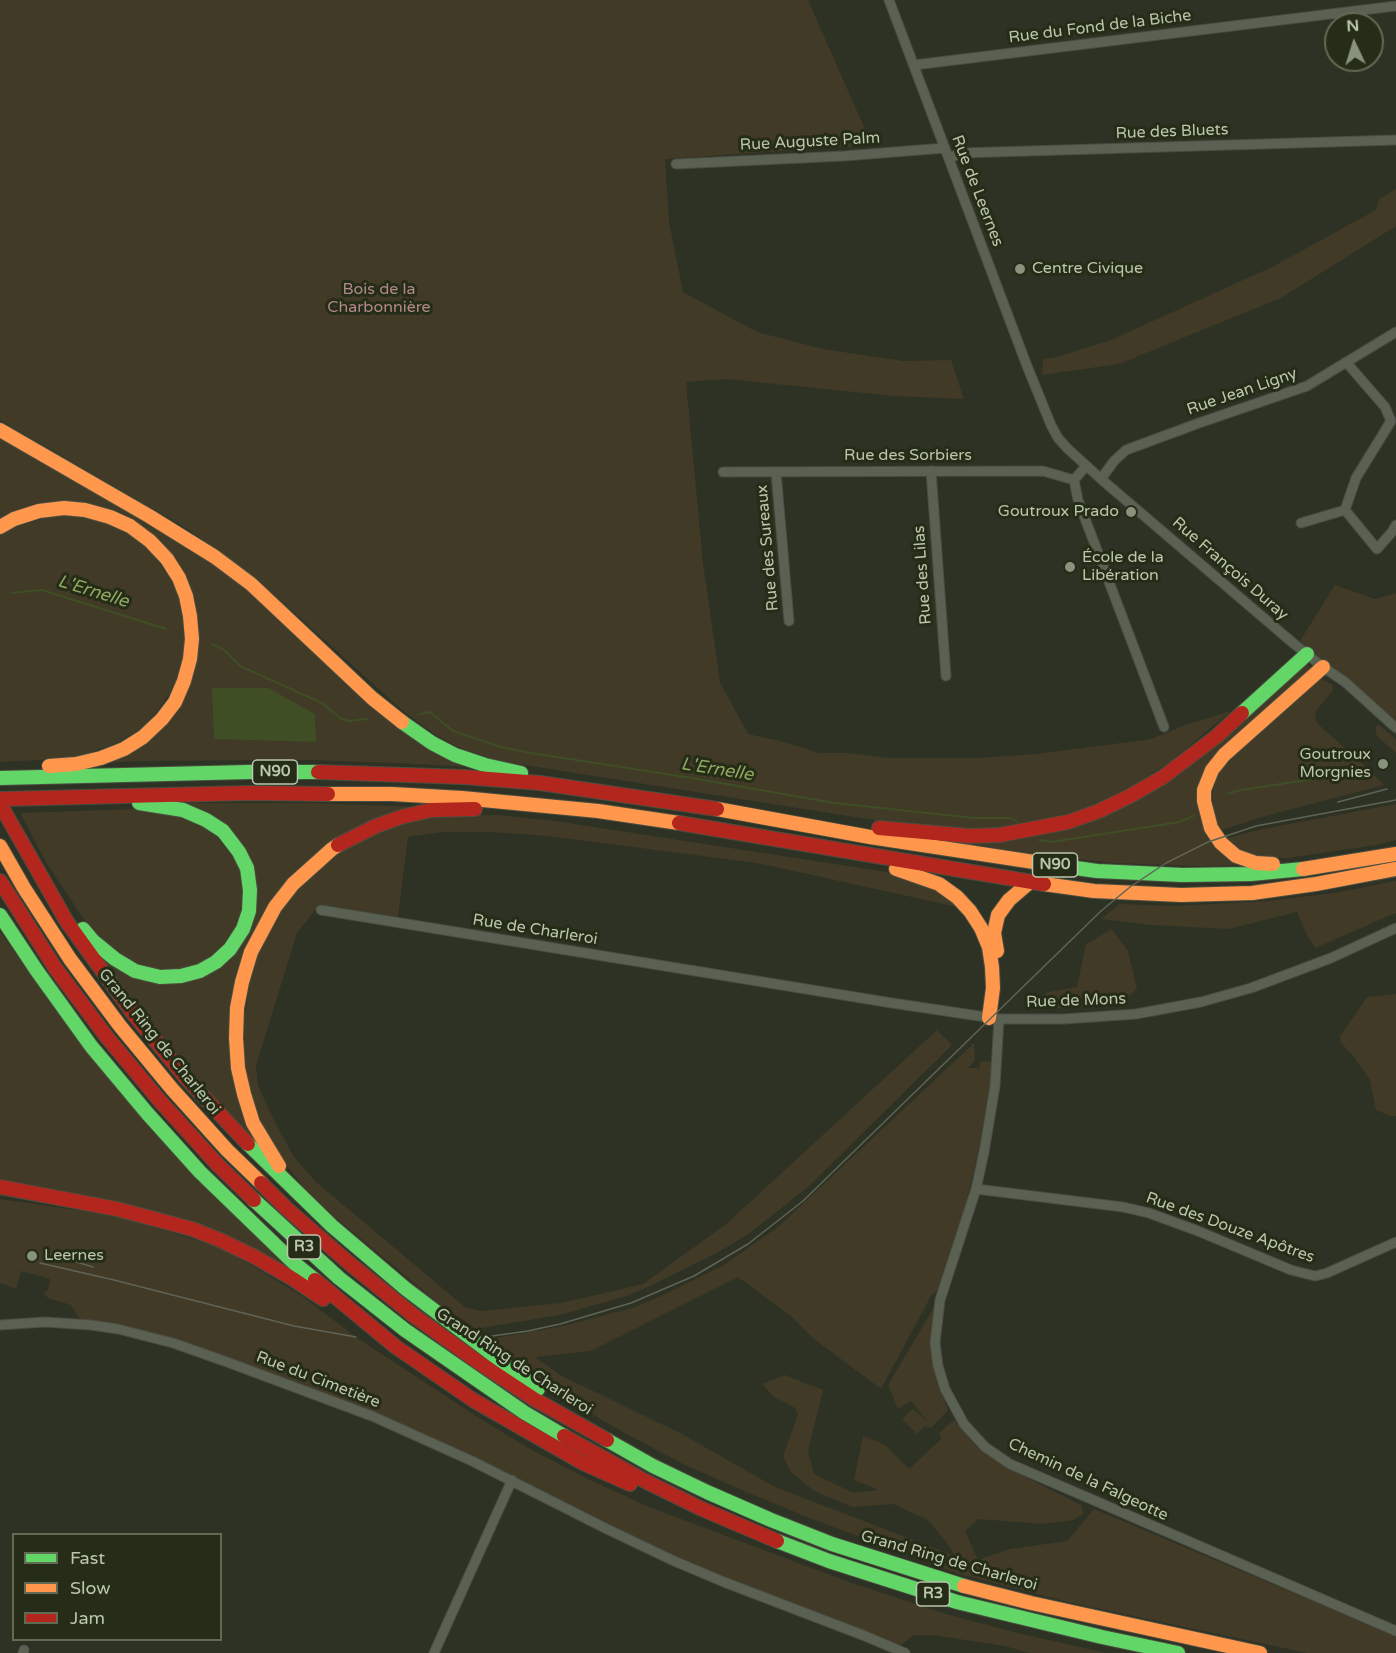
<!DOCTYPE html>
<html>
<head>
<meta charset="utf-8">
<style>
  body { margin:0 }
  #map { position:relative; width:1396px; height:1653px; overflow:hidden; background:#2d3224; font-family:"Varela Round",sans-serif }
  canvas { display:block }
  .legend { position:absolute; left:12px; top:1533px; width:210px; height:108px; box-sizing:border-box; background:#252c17; border:2px solid #616a52; margin:0; padding:8px 10px; list-style:none; font-size:18px; color:#bbc6ab }
  .legend li { display:flex; align-items:center; gap:12px; height:30px }
  .legend b { width:30px; border:2px solid #616a52 }
  .north { position:absolute; left:1324px; top:12px; width:60px; height:60px; box-sizing:border-box; background:#252c17; border:2px solid #616a52; border-radius:50%; rotate:356deg; font-size:16px; font-weight:700; line-height:24px; text-align:center; color:#bbc6ab }
  .north::after { content:''; display:block; margin:auto; width:21px; height:27px; background:#89927c; clip-path:polygon(50% 0,100% 100%,50% 72%,0 100%) }
</style>
</head>
<body>
<div id="map">
<canvas width="1396" height="1653"></canvas>
<ul class="legend">
<li><b style="height:8px;background:#63d668"></b>Fast</li>
<li><b style="height:8px;background:#ff974d"></b>Slow</li>
<li><b style="height:8px;background:#b3261e"></b>Jam</li>
</ul>
<div class="north">N</div>
</div>
<script>
const context = document.querySelector('canvas').getContext('2d');
context.lineJoin = 'round';
function fillPath(path, color) { context.fillStyle = color; context.fill(path, 'evenodd'); }
const toPath = rows => new Path2D(rows.map(r => 'M' + r).join(''));
function strokePath(path, color, width, dash) { context.strokeStyle = color; context.lineWidth = width; context.lineCap = dash ? 'butt' : 'round'; context.setLineDash(dash || []); context.stroke(path); }
function label(font, color, halo, rows, align = 'center') {
  context.font = font + ' "Varela Round",sans-serif'; context.lineWidth = 6; context.setLineDash([]); context.textBaseline = 'middle'; context.strokeStyle = halo; context.fillStyle = color; for (const [text, x, y, turn = 0] of rows) {
    context.save(); context.translate(x, y); context.rotate((+turn || 0) * Math.PI / 180); context.textAlign = isNaN(turn) ? turn : align; if (halo) context.strokeText(text, 0, 0); context.fillText(text, 0, 0); context.restore();
  }
}
fillPath(toPath([
  [0,0,808,0,872,145,665,159,669,222,683,292,757,332,823,349,903,361,951,360,964,399,894,396,726,379,686,382,703,563,720,682,748,734,781,741,819,753,849,753,889,758,978,758,1036,754,1152,739,1185,725,1231,711,1170,762,1132,786,1093,805,1055,818,1022,825,987,829,947,827,893,823,505,762,466,751,436,735,403,711,257,579,186,528,0,420],
  [1396,189,1396,226,1281,298,1119,364,1042,375,1043,359,1057,357,1111,340,1272,267,1376,210,1379,199],
  [0,434,210,559,470,767,396,763,305,760,141,761,100,763,122,754,186,686,181,572,94,506,0,521],
  [50,516,73,516,93,519,114,526,134,537,154,556,167,574,176,590,182,608,185,627,184,650,180,672,169,694,156,713,139,730,119,742,83,755,59,759,0,762,0,535,9,529],
  [1335,585,1375,599,1396,593,1396,720,1300,641],
  [1306,663,1310,668,1234,740,1200,799,1246,865,1199,866,1113,863,1043,855,950,841,1092,819],
  [1321,679,1333,685,1333,690,1316,711,1315,719,1319,725,1364,765,1384,785,1258,818,1222,830,1216,821,1212,797,1215,782,1221,768],
  [1378,724,1396,739,1396,753,1377,736,1375,728],
  [181,803,312,803,423,807,384,817,287,884,233,1008,261,1147,185,1065,140,1010,98,953,169,982,243,938,246,854],
  [1396,804,1396,840,1377,845,1287,858,1267,858,1259,857,1238,848,1227,838,1263,829],
  [135,809,183,817,200,824,215,834,238,864,243,886,240,919,233,932,220,948,205,961,184,969,160,970,139,965,116,952,99,937,83,918,47,864,20,813],
  [456,815,497,815,555,821,881,871,914,879,947,895,962,908,757,863,547,836,490,832,442,832,408,837,398,917,320,904,297,933,256,1066,258,1086,275,1122,294,1157,316,1182,465,1307,481,1311,561,1303,643,1284,725,1225,937,1030,952,1045,808,1187,747,1235,715,1254,650,1286,627,1296,560,1315,476,1329,454,1314,449,1312,336,1218,306,1190,285,1164,271,1142,260,1118,249,1085,244,1052,243,1028,252,969,262,944,278,917,294,894,316,871,349,847,383,830,415,820],
  [1396,881,1396,913,1315,948,1306,933,1297,912,1229,929,1151,925,1101,919,1119,904,1174,906,1267,901,1334,893],
  [1112,929,1128,951,1137,989,1119,1004,1034,1010,1036,1001,1041,996,1049,992,1077,987,1086,944],
  [0,931,54,1009,295,1273,261,1253,0,1183],
  [1396,994,1396,1116,1390,1116,1376,1110,1370,1080,1354,1057,1341,1043,1340,1036,1367,997],
  [974,1043,975,1060,968,1068,979,1068,981,1061,992,1062,990,1084,977,1158,960,1226,939,1289,931,1296,881,1389,814,1339,792,1317,738,1277,591,1351,535,1357,560,1375,680,1433,775,1487,955,1556,944,1539,928,1520,893,1504,852,1507,814,1491,791,1472,783,1456,798,1415,795,1408,774,1397,762,1384,785,1375,823,1390,808,1451,814,1474,854,1493,879,1490,854,1480,863,1436,885,1445,909,1469,942,1438,939,1433,954,1420,979,1449,1012,1470,1081,1505,1084,1514,1073,1520,1042,1524,978,1519,965,1531,978,1560,1010,1549,1067,1541,1094,1509,1396,1636,1396,1653,1307,1653,1072,1603,959,1574,807,1517,744,1491,681,1463,612,1426,558,1393,490,1339,563,1326,632,1308,657,1298,724,1265,778,1227],
  [0,1199,119,1216,225,1249,302,1296,356,1337,476,1416,530,1449,588,1479,649,1507,849,1582,946,1614,1018,1633,1106,1653,1029,1653,1005,1646,932,1635,914,1635,900,1646,857,1628,728,1579,657,1549,612,1528,464,1453,357,1406,176,1339,145,1331,108,1324,82,1321,79,1318,71,1305,50,1299,44,1295,45,1291,48,1291,50,1279,21,1271,16,1289,0,1283],
  [933,1309,932,1331,933,1363,938,1385,948,1410,932,1427,930,1428,924,1427,917,1434,902,1419,913,1409,928,1422,911,1401,898,1409,888,1385]
]), '#413a27');
fillPath(toPath([
  [212,688,268,688,315,714,316,742,214,739]
]), '#3f4e24');
strokePath(toPath([
  [12,593,42,590,166,629],
  [212,644,223,649,240,666,322,703,340,718,349,721,367,719],
  [420,714,430,712,453,731,501,747,531,753,692,778,834,803,974,818,1011,818,1018,822],
  [1228,794,1236,791,1312,779],
  [1039,840,1051,842,1180,822,1195,815]
]), '#3f4e24', 2);
const street = toPath([
  [889,0,1027,366,1051,425,1058,438,1068,449,1101,479,1293,643,1323,667,1345,682,1396,728],
  [914,65,1396,6],
  [949,158,962,153,1396,140],
  [676,164,844,156,945,148],
  [1346,362,1385,407,1391,421,1356,478,1345,510,1377,549,1392,532,1396,525],
  [931,471,946,676],
  [723,472,1043,471,1074,480,1086,466],
  [776,472,789,621],
  [1101,479,1114,461,1126,450,1199,423,1307,386,1396,332],
  [1074,480,1078,500,1164,727],
  [1301,523,1345,510],
  [321,910,892,1003,999,1019,1064,1019,1136,1014,1201,1002,1251,988,1331,958,1396,928],
  [999,1019,995,1086,984,1152,976,1189,940,1300,935,1343,938,1366,945,1389,964,1424,985,1447,1010,1464,1396,1631],
  [976,1189,1123,1207,1149,1213,1198,1231,1291,1270,1315,1276,1327,1273,1396,1242],
  [0,1325,45,1322,91,1325,118,1329,173,1343,227,1362,372,1416,472,1461,607,1529,674,1561,724,1582,865,1636,905,1653],
  [23,1653,24,1650],
  [434,1653,512,1480]
]);
const fast = toPath([
  [1242,713,1307,654],
  [402,722,432,743,455,755,485,765,521,773],
  [0,778,249,772,318,772],
  [1047,864,1097,871,1182,875,1251,874,1303,869],
  [0,915,37,971,91,1046,147,1113,200,1172,294,1263,315,1280],
  [83,929,93,941,115,959,135,971,160,977,181,976,200,971,216,962,230,949,243,929,249,911,250,890,247,868,239,852,223,831,206,820,183,810,139,803],
  [248,1144,332,1226,406,1289,538,1389],
  [254,1200,339,1278,405,1330,525,1413,564,1436],
  [607,1440,653,1466,707,1492,771,1520,832,1544,964,1586],
  [777,1541,829,1561,957,1602,1102,1637,1178,1653]
]);
const slow = toPath([
  [0,430,149,516,215,557,251,584,372,698,402,722],
  [0,527,14,519,39,511,64,508,85,510,110,517,130,526,150,541,167,559,179,578,186,596,190,616,192,639,190,659,184,681,175,702,162,719,143,737,124,749,101,758,76,764,49,766],
  [328,794,392,794,462,798,598,811,679,823],
  [717,809,870,837,1047,864],
  [0,846,24,888,70,959,120,1026,172,1089,227,1150,261,1183],
  [1273,864,1256,863,1236,856,1221,843,1211,828,1204,801,1204,790,1212,770,1224,755,1323,667],
  [896,869,939,884,957,897,970,911,981,928,989,947,992,967,993,988,989,1018],
  [1303,869,1396,854],
  [1044,884,1094,891,1181,895,1252,893,1316,884,1396,869],
  [997,951,994,933,998,915,1009,900,1030,882],
  [279,1166,253,1123,244,1094,238,1068,236,1038,237,1008,242,982,251,952,275,907,293,884,332,849,338,845],
  [964,1586,1031,1603,1260,1653]
]);
const jam = toPath([
  [318,772,464,777,540,783,717,809],
  [0,799,249,793,328,794],
  [0,804,67,922,135,1016,185,1077,248,1144],
  [679,823,1044,884],
  [879,828,969,836,1000,835,1068,822,1099,811,1130,796,1163,777,1217,736,1242,713],
  [338,845,376,826,401,817,431,810,475,809],
  [0,881,56,969,106,1036,160,1101,217,1164,254,1200],
  [261,1183,286,1208,349,1263,413,1315,478,1362,534,1399,607,1440],
  [0,1187,117,1209,192,1229,220,1240,255,1257,293,1279,323,1299],
  [315,1280,396,1347,473,1400,583,1463,630,1484],
  [564,1436,645,1481,702,1509,777,1541]
]);
strokePath(street, '#494d42', 11);
strokePath(fast, '#494e40', 16);
strokePath(slow, '#494e40', 16);
strokePath(jam, '#494e40', 16);
strokePath(street, '#5b6152', 9);
strokePath(fast, '#63d668', 14);
strokePath(slow, '#ff974d', 14);
strokePath(jam, '#b3261e', 14);
strokePath(toPath([
  [1338,802,1387,789],
  [43,1252,93,1267],
  [40,1263,114,1280,294,1326,356,1337],
  [485,1337,528,1331,560,1324,631,1303,694,1276,748,1244,803,1201,1101,911,1130,887,1166,863,1208,842,1256,826,1396,800]
]), '#5f6457', 1.5);
for (const [x, y, r, color] of [
  [1020,269,6,"#89927c"],
  [1131,512,6,"#89927c"],
  [1070,567,6,"#89927c"],
  [1383,764,6,"#89927c"],
  [32,1256,6,"#89927c"]
]) { const dot = new Path2D(); dot.arc(x, y, r, 0, 2 * Math.PI); context.fillStyle = color; context.fill(dot); strokePath(dot, '#252c17', 2); }
for (const [x, y, w] of [
  [275,772,45],
  [1055,865,45],
  [304,1247,33],
  [933,1594,33]
]) { const box = new Path2D(); box.roundRect(x - w / 2, y - 12, w, 24, 4.5); context.fillStyle = '#252c17'; context.fill(box); strokePath(box, '#bbc6ab', 1.5); }
label('bold 15px', '#bbc6ab', null, [
  ["N90",275,772],
  ["N90",1055,865],
  ["R3",304,1247],
  ["R3",933,1594]
]);
label('16px', '#bbc6ab', '#252c17', [
  ["Rue du Fond de la Biche",1100,27,-7],
  ["Rue des Bluets",1172,132,-2],
  ["Rue Auguste Palm",810,142,-3],
  ["Rue de Leernes",977,191,69],
  ["Rue Jean Ligny",1242,392,-19],
  ["Rue des Sorbiers",908,456],
  ["Rue des Sureaux",768,548,-95],
  ["Rue François Duray",1230,569,41],
  ["Rue des Lilas",923,575,-94],
  ["Rue de Charleroi",535,930,9],
  ["Rue de Mons",1076,1001,-2],
  ["Grand Ring de Charleroi",159,1042,51],
  ["Rue des Douze Apôtres",1230,1228,20],
  ["Grand Ring de Charleroi",514,1362,33],
  ["Rue du Cimetière",318,1380,21],
  ["Chemin de la Falgeotte",1088,1480,25],
  ["Grand Ring de Charleroi",949,1561,16]
]);
label('16px', '#bbc6ab', '#252c17', [
  ["Centre Civique",1032,269],
  ["Goutroux Prado",1119,512,"right"],
  ["École de la",1082,558],
  ["Libération",1082,576],
  ["Goutroux",1371,755,"right"],
  ["Morgnies",1371,773,"right"],
  ["Leernes",44,1256]
], 'left');
label('16px', '#b18888', '#252c17', [
  ["Bois de la",379,290],
  ["Charbonnière",379,308]
]);
label('italic 18px', '#90a860', '#252c17', [
  ["L'Ernelle",93,592,17],
  ["L'Ernelle",717,770,9]
]);
</script>
</body>
</html>
